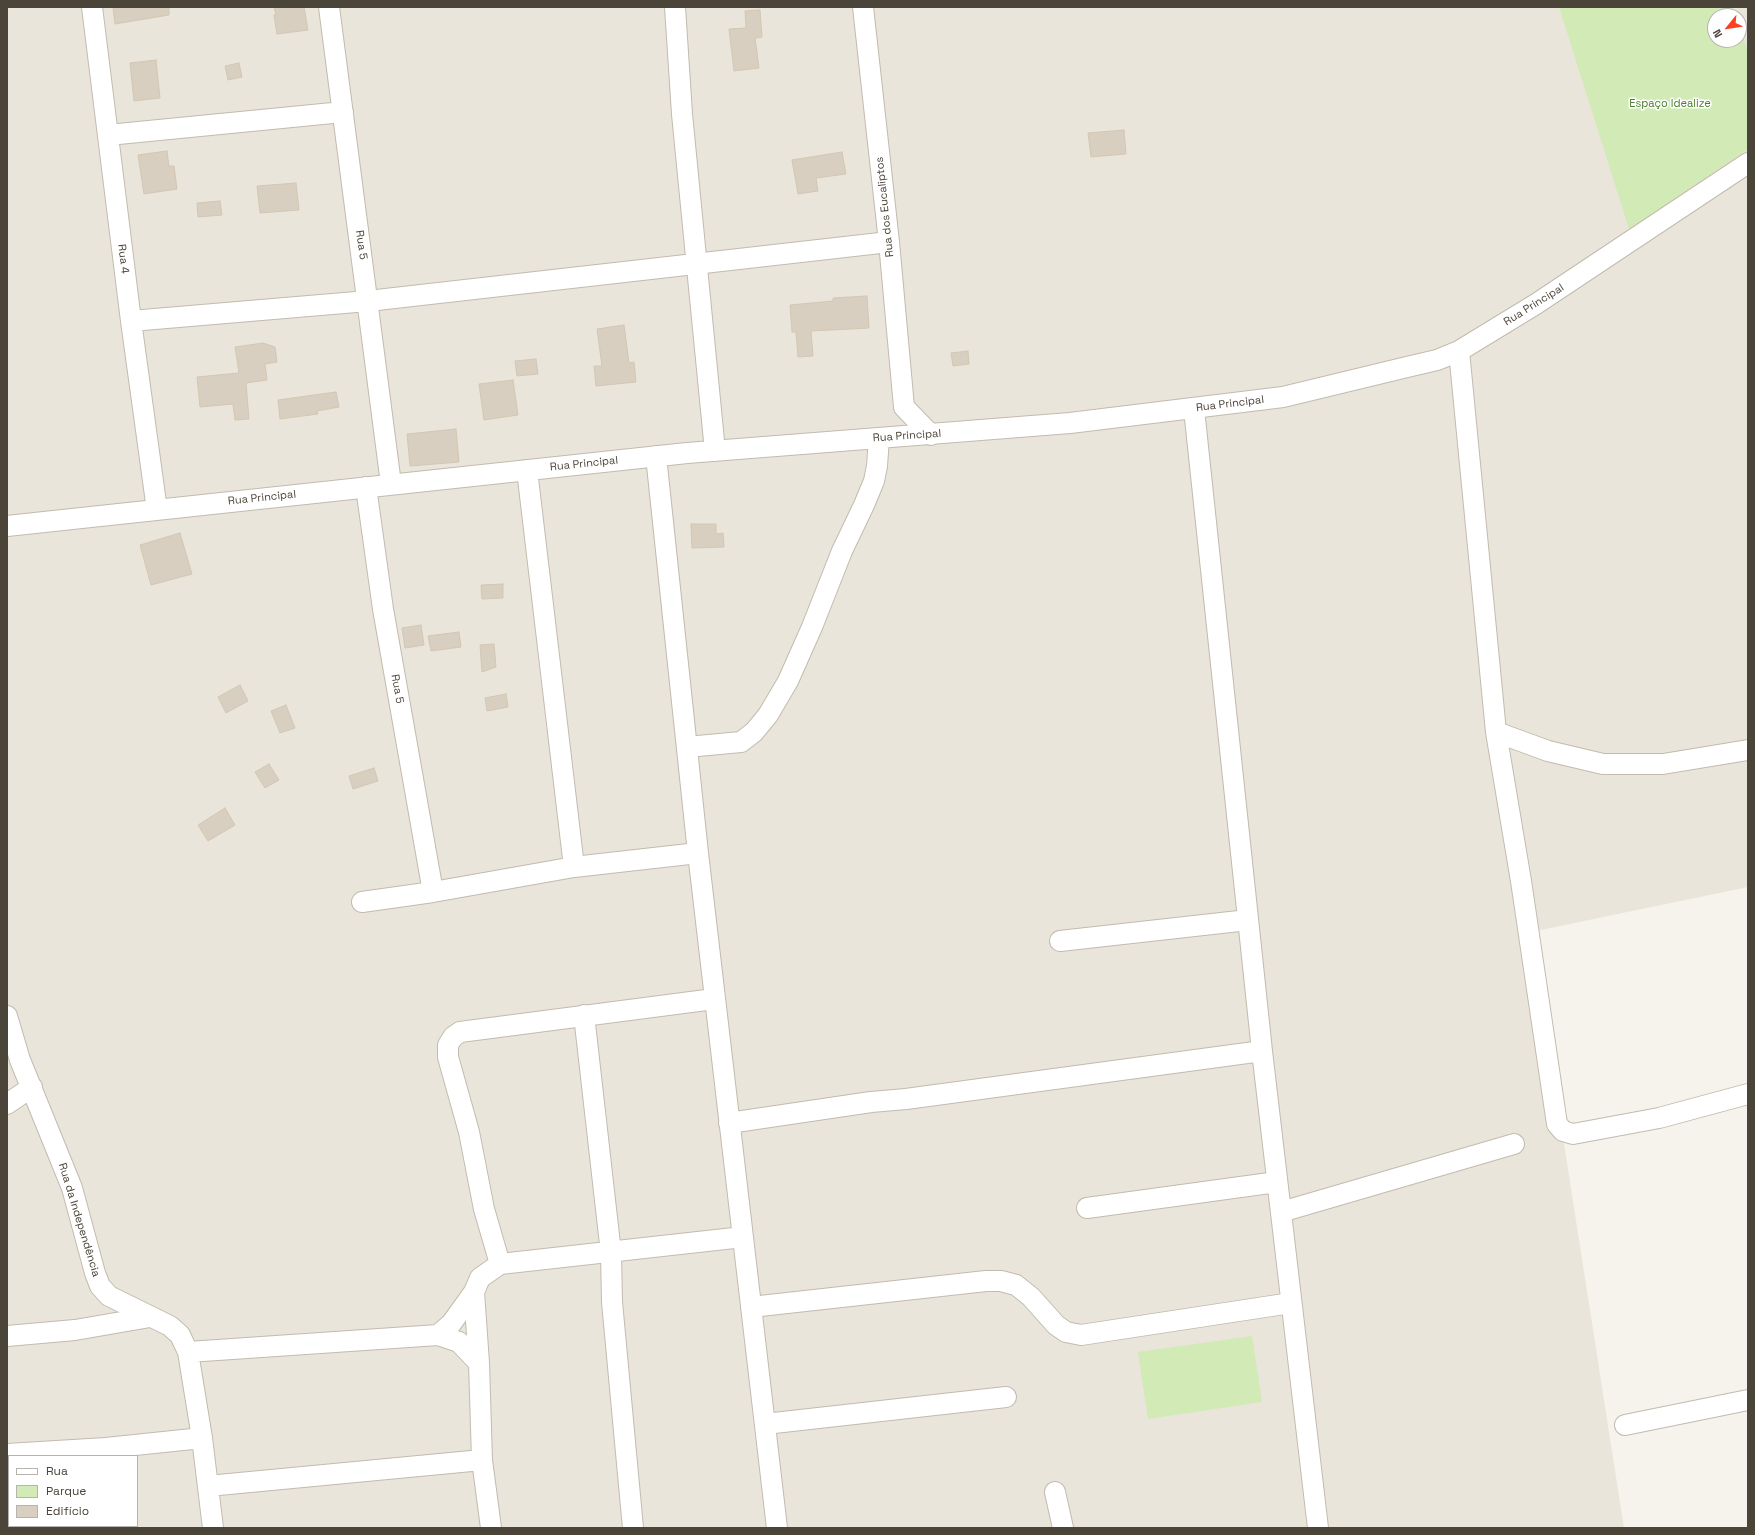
<!DOCTYPE html>
<html>
<head>
<meta charset="utf-8">
<style>
  body { margin:0 }
  #map { position:relative; width:1755px; height:1535px; overflow:hidden; background:#f6f3ec; font-family:"Space Grotesk",sans-serif }
  canvas { display:block }
  .frame { position:absolute; inset:0; border:8px solid #4b4439; pointer-events:none }
  .legend { position:absolute; left:8px; top:1455px; width:130px; height:72px; box-sizing:border-box; background:#fff; border:1px solid #b7b4b0; margin:0; padding:5px 7px; list-style:none; font-size:12px; color:#4b4439 }
  .legend li { display:flex; align-items:center; gap:8px; height:20px }
  .legend b { width:20px; border:1px solid #b7b4b0 }
  .north { position:absolute; left:1707px; top:8px; width:40px; height:40px; box-sizing:border-box; background:#fff; border:1px solid #b7b4b0; border-radius:50%; rotate:240deg; font-size:11px; font-weight:700; line-height:16px; text-align:center; color:#4b4439 }
  .north::after { content:''; display:block; margin:auto; width:14px; height:18px; background:#fc3f1d; clip-path:polygon(50% 0,100% 100%,50% 72%,0 100%) }
</style>
</head>
<body>
<div id="map">
<canvas width="1755" height="1535"></canvas>
<div class="frame"></div>
<ul class="legend">
<li><b style="height:5px;background:#fff"></b>Rua</li>
<li><b style="height:11px;background:#d2eab5"></b>Parque</li>
<li><b style="height:11px;background:#d8cfc1"></b>Edifício</li>
</ul>
<div class="north">N</div>
</div>
<script>
const context = document.querySelector('canvas').getContext('2d');
context.lineJoin = 'round';
function fillPath(path, color) { context.fillStyle = color; context.fill(path, 'evenodd'); }
const toPath = rows => new Path2D(rows.map(r => 'M' + r).join(''));
function strokePath(path, color, width, dash) { context.strokeStyle = color; context.lineWidth = width; context.lineCap = dash ? 'butt' : 'round'; context.setLineDash(dash || []); context.stroke(path); }
function label(font, color, halo, rows, align = 'center') {
  context.font = font + ' "Space Grotesk",sans-serif'; context.lineWidth = 3; context.setLineDash([]); context.textBaseline = 'middle'; context.strokeStyle = halo; context.fillStyle = color; for (const [text, x, y, turn = 0] of rows) {
    context.save(); context.translate(x, y); context.rotate((+turn || 0) * Math.PI / 180); context.textAlign = isNaN(turn) ? turn : align; if (halo) context.strokeText(text, 0, 0); context.fillText(text, 0, 0); context.restore();
  }
}
fillPath(toPath([
  [7,7,1748,7,1748,887,1531,932,1624,1528,7,1528],
  [1715,16,1739,16,1739,40,1715,40],
  [9,1456,137,1456,137,1526,9,1526]
]), '#eae5da');
fillPath(toPath([
  [1559,7,1732,7,1735,16,1715,16,1715,40,1739,40,1739,26,1748,51,1748,149,1629,229],
  [1252,1336,1262,1402,1148,1419,1138,1352]
]), '#d2eab5');
const building = toPath([
  [113,7,169,7,169,15,115,24,113,7],
  [274,7,304,7,308,30,277,34,274,15,276,15,274,7],
  [760,10,762,37,755,38,759,68,734,71,729,29,746,28,745,11,760,10],
  [156,60,160,98,134,101,130,63,156,60],
  [239,63,242,77,228,80,225,66,239,63],
  [1124,130,1126,154,1091,157,1088,133,1124,130],
  [167,151,169,166,174,166,177,189,144,194,138,155,167,151],
  [842,152,846,174,816,178,818,191,798,194,792,160,842,152],
  [296,183,299,210,260,213,257,186,296,183],
  [220,201,222,215,198,217,197,203,220,201],
  [867,296,869,328,811,331,813,356,798,357,796,332,792,332,790,305,833,301,833,298,867,296],
  [624,325,629,363,634,362,636,382,596,386,594,366,602,366,597,329,624,325],
  [263,343,275,347,277,362,265,364,267,380,246,383,249,419,235,420,233,404,200,407,197,377,239,373,235,347,263,343],
  [968,351,969,364,953,366,951,353,968,351],
  [536,359,538,374,517,376,515,361,536,359],
  [513,380,518,415,484,420,479,384,513,380],
  [336,392,339,407,317,411,318,414,280,419,278,400,336,392],
  [456,429,459,462,410,466,407,434,456,429],
  [691,524,716,524,716,534,723,533,724,547,692,548,691,524],
  [180,533,192,574,151,585,140,545,180,533],
  [503,584,503,598,482,599,481,585,503,584],
  [421,625,424,645,405,648,402,628,421,625],
  [459,632,461,647,431,651,428,636,459,632],
  [494,644,496,667,482,672,480,645,494,644],
  [240,685,248,701,226,713,218,697,240,685],
  [506,694,508,707,487,711,485,698,506,694],
  [286,705,295,728,280,733,271,711,286,705],
  [269,764,279,780,265,788,255,772,269,764],
  [374,768,378,781,353,789,349,776,374,768],
  [225,808,235,825,208,841,198,825,225,808]
]);
fillPath(building, '#d8cfc1');
strokePath(building, '#d3c7b4', 1);
const minor = toPath([
  [92,7,131,321,157,510],
  [329,7,391,484],
  [675,7,682,114,715,451],
  [863,7,889,242,904,407],
  [108,135,343,112],
  [131,321,368,301,889,242],
  [1459,351,1496,732,1521,881,1557,1124,1563,1131,1573,1134,1659,1118,1748,1094],
  [904,407,931,435],
  [1194,409,1262,1051,1318,1528],
  [656,456,698,853,777,1528],
  [527,470,574,867],
  [366,487,383,609,433,892],
  [7,526,687,453,1070,423,1283,397,1407,367,1437,360,1459,351,1536,304,1748,163],
  [1496,732,1548,751,1603,764,1663,764,1748,750],
  [687,747,741,742,754,732,768,715,788,681,812,627,842,551,864,505,874,481,877,466,879,438],
  [362,902,433,892,574,867,698,853],
  [1060,941,1248,920],
  [584,1015,611,1253,612,1302,633,1528],
  [7,1016,20,1060,72,1188,95,1273,100,1286,109,1296,170,1326,180,1335,188,1352,202,1438,213,1528],
  [7,1104,32,1087],
  [729,1123,871,1102,906,1099,1262,1051],
  [1087,1208,1277,1182],
  [1281,1212,1514,1144],
  [500,1264,484,1209,469,1132,448,1057,448,1045,453,1037,460,1032,714,999],
  [474,1292,479,1363,482,1460,491,1528],
  [751,1307,986,1281,1001,1281,1016,1285,1031,1297,1056,1325,1066,1332,1081,1335,1291,1303],
  [438,1335,451,1324,474,1292,480,1278,500,1264,743,1237],
  [7,1336,75,1330,150,1317],
  [188,1352,438,1335,459,1342,479,1363],
  [765,1424,1006,1397],
  [1625,1425,1748,1400],
  [7,1454,106,1448,202,1438],
  [208,1486,482,1460],
  [1055,1492,1063,1528]
]);
strokePath(minor, '#c2bbae', 22);
strokePath(minor, '#fff', 20);
label('11px', '#4a7f2a', '#fff', [
  ["Espaço Idealize",1670,104]
]);
label('11px', '#4b4439', '#fff', [
  ["Rua dos Eucaliptos",885,207,-96],
  ["Rua 5",361,245,82],
  ["Rua 4",123,259,83],
  ["Rua Principal",1534,305,-32],
  ["Rua Principal",1230,404,-7],
  ["Rua Principal",907,436,-4],
  ["Rua Principal",584,464,-6],
  ["Rua Principal",262,498,-6],
  ["Rua 5",397,689,80],
  ["Rua da Independência",79,1220,73]
]);
</script>
</body>
</html>
